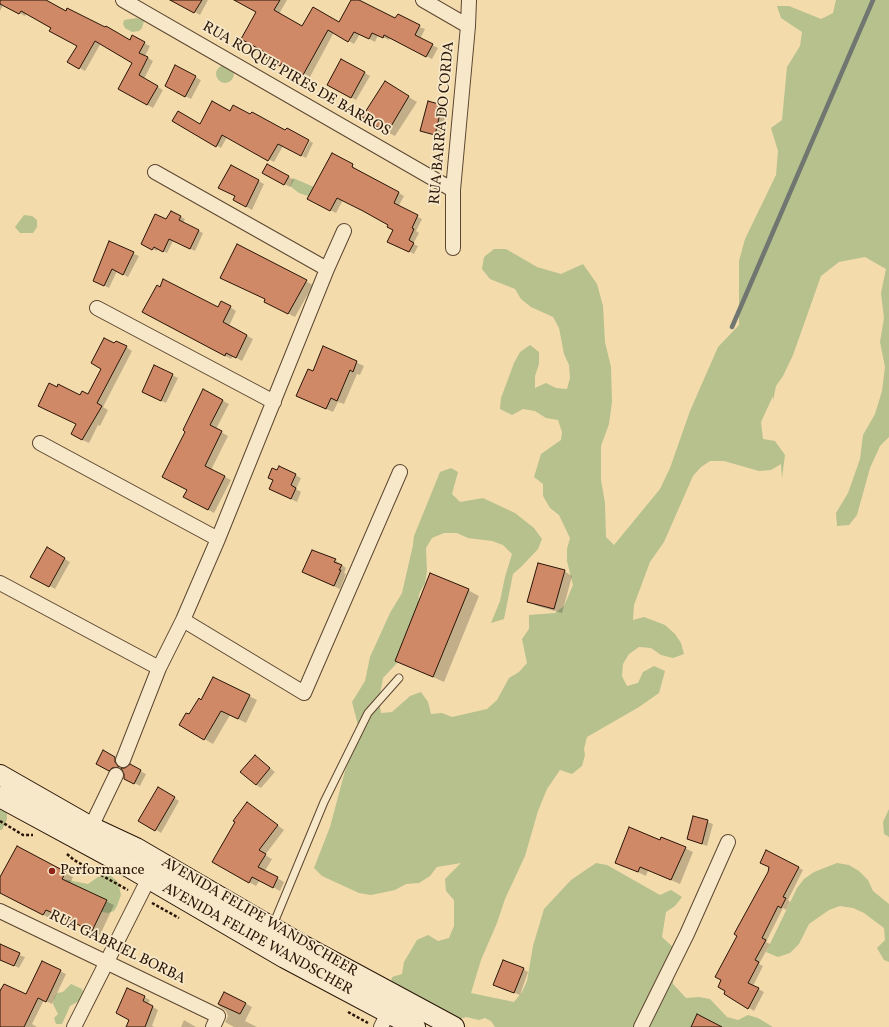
<!DOCTYPE html>
<html>
<head>
<meta charset="utf-8">
<style>
  body { margin:0 }
  canvas { display:block; background:#f3dbac }
</style>
</head>
<body>
<canvas width="889" height="1027"></canvas>
<script>
const context = document.querySelector('canvas').getContext('2d');
context.lineJoin = 'round';
function fillPath(path, color) { context.fillStyle = color; context.fill(path, 'evenodd'); }
const toPath = rows => new Path2D(rows.map(r => 'M' + r).join(''));
function strokePath(path, color, width, dash) { context.strokeStyle = color; context.lineWidth = width; context.lineCap = dash ? 'butt' : 'round'; context.setLineDash(dash || []); context.stroke(path); }
function label(font, color, halo, rows, align = 'center') {
  context.font = font + ' Vollkorn,serif'; context.lineWidth = 3.5; context.setLineDash([]); context.textBaseline = 'middle'; context.strokeStyle = halo; context.fillStyle = color; for (const [text, x, y, turn = 0] of rows) {
    context.save(); context.translate(x, y); context.rotate((+turn || 0) * Math.PI / 180); context.textAlign = isNaN(turn) ? turn : align; if (halo) context.strokeText(text, 0, 0); context.fillText(text, 0, 0); context.restore();
  }
}
fillPath(toPath([
  [836,0,889,0,889,437,880,446,870,468,857,515,849,525,837,526,836,513,848,493,860,459,863,435,875,414,882,391,885,367,880,342,884,318,881,293,886,269,865,257,839,262,821,276,793,355,783,376,776,386,773,401,773,396,761,422,763,439,775,441,785,455,782,478,781,464,771,470,759,471,724,461,710,461,701,467,693,476,664,542,650,562,634,605,633,620,644,617,665,625,675,634,681,643,684,654,673,658,661,655,651,648,639,647,629,654,623,664,622,676,627,686,638,683,643,672,654,666,665,671,659,693,639,707,587,737,584,749,585,755,582,766,572,774,560,770,547,789,538,811,525,856,505,899,497,923,481,960,471,993,514,1002,522,992,527,981,533,946,544,909,571,880,596,863,607,865,660,895,671,890,682,897,675,906,666,912,662,937,674,948,673,984,686,998,699,997,710,999,727,1017,738,1020,748,1015,758,1018,773,1027,495,1027,491,1021,485,1018,479,1020,466,1017,458,1020,391,982,392,977,402,974,404,962,417,940,428,935,438,941,449,938,454,926,454,900,446,891,445,879,461,863,437,867,430,876,419,883,406,884,395,890,371,895,359,893,322,876,314,868,330,827,345,771,360,733,352,702,365,681,370,657,390,613,402,593,413,545,415,526,414,536,440,472,451,468,458,472,452,494,460,502,483,498,515,513,534,528,542,539,538,549,522,566,513,574,504,619,491,623,500,601,505,577,512,554,503,545,492,541,468,538,457,533,444,533,432,538,426,548,427,571,425,583,419,594,418,606,399,661,383,678,379,700,381,713,392,712,410,696,421,692,428,702,431,714,442,713,452,717,487,709,497,700,509,678,519,672,527,663,522,639,529,629,529,615,555,613,564,606,573,585,567,561,567,549,570,538,559,515,550,508,543,496,543,484,534,477,541,454,561,440,562,432,558,420,546,418,535,411,523,409,512,415,500,409,501,398,514,363,520,352,530,345,539,352,539,364,535,376,535,388,546,383,556,388,567,389,570,378,569,365,564,354,559,328,553,317,531,307,521,299,515,289,490,279,482,269,484,257,494,249,506,249,537,267,561,274,583,264,597,284,603,306,605,342,611,367,612,402,609,424,601,446,601,480,605,503,606,537,614,545,660,489,670,468,690,411,718,347,739,325,739,261,745,239,776,175,778,151,771,128,782,120,787,67,800,46,802,32,781,18,777,6,789,6,821,19,833,13],
  [137,18,144,21,142,28,139,31,132,32,125,28,123,24,124,20],
  '216 74a9 9 0 1 1 18 0a9 9 0 1 1-18 0Z',
  [293,178,314,187,311,197,299,193,290,186],
  [24,215,32,216,37,220,37,227,33,233,20,233,15,227],
  [0,809,7,812,7,819,2,830,0,830],
  [889,809,889,837,884,834,883,822],
  [837,863,849,865,859,871,868,880,873,891,889,904,889,962,884,960,877,948,885,940,884,928,864,913,853,908,840,906,829,910,809,924,799,944,790,953,778,957,766,952,797,888,804,879,814,872],
  [110,875,118,882,121,895,117,906,114,911,108,913,96,911,63,879,88,884,98,877],
  [71,984,82,989,84,995,81,1000,70,1006,62,1024,56,1024,54,1018,58,1014,53,1004,54,998,57,993,63,992]
]), '#b6c18d');
fillPath(toPath([
  [0,0,43,0,66,13,130,41,144,43,150,46,145,56,153,61,144,79,163,90,153,108,119,89,133,63,101,43,85,71,69,62,78,46,27,13,25,16,3,5,0,11],
  [174,0,208,0,200,15],
  [249,0,287,0,279,14,302,28,339,24,352,0,357,0,396,19,425,29,420,39,438,48,432,59,390,38,389,40,378,35,375,42,360,34,354,44,334,32,310,77,288,65,286,68,273,61,257,12],
  [342,60,370,76,356,100,328,85],
  [195,77,201,80,191,99,171,89],
  [385,82,417,102,395,136,387,132],
  [429,102,447,109,440,137,421,130],
  [231,112,283,146,274,162,227,137,221,148,174,120,201,125],
  [310,141,313,143,306,158,302,156],
  [332,155,404,196,398,207,422,219,416,231,419,233,413,244,418,246,414,254,394,244,394,230,389,225,343,200,336,213,313,201],
  [268,165,294,180,290,187,263,173],
  [231,166,264,184,252,210,234,200,236,196],
  [181,217,185,219,183,223,203,233,195,251,173,241,167,253,158,249,157,251,146,246,167,220],
  [109,243,139,256,128,277,117,271,109,288,99,283,102,263,100,262],
  [237,245,313,285,295,317,271,305],
  [230,307,236,311,229,326,253,339,242,361,233,356,231,359,149,316],
  [115,345,126,347,132,351,103,407,108,410,100,426,98,425,89,443,78,438,77,424,80,396,88,395],
  [324,347,364,366,360,375,357,374,344,404,338,402,333,412,297,396,313,372],
  [155,366,178,378,166,403,143,392],
  [204,391,229,404,216,429,228,436,211,470,231,480,214,513,190,500,188,489,187,431],
  [295,475,301,478,296,489,301,492,297,502,270,489],
  [47,549,70,562,55,589,32,576],
  [335,560,346,568,344,573,346,574,340,589,308,575],
  [564,571,572,576,562,613,537,606,529,602],
  [468,590,479,596,444,682,396,661],
  [249,696,257,700,246,723,230,715,213,744,180,725,189,716],
  [103,752,120,761,120,765,122,769,130,766,146,774,140,786,125,778,125,774,123,770,117,770,114,773,97,764],
  [255,756,275,772,261,788,256,785],
  [158,788,179,801,161,833,140,820],
  [254,808,284,830,265,855,272,859,265,871,284,882,280,891,260,880,256,886,213,862],
  [694,817,713,824,707,846,688,839],
  [660,841,685,848,693,852,680,884,648,870,646,876,616,862],
  [799,868,803,870,788,900,790,902,786,910,783,908,766,942,770,944,759,964,763,966,753,986,764,992,754,1011,725,993],
  [65,873,73,877,70,884,114,905,100,935,54,914,51,919,0,892,0,880],
  [0,949,25,957,19,968,0,959],
  [42,962,66,974,52,1004,44,1000,32,1024,37,1027,0,1027,0,988,26,996],
  [523,969,528,972,520,995,494,985],
  [128,989,150,1000,148,1004,158,1010,152,1026,155,1027,127,1027,130,1019],
  [225,993,252,1007,245,1021,257,1027,234,1027,225,1022,228,1016,226,1011,219,1006],
  [184,1020,196,1027,197,1027,181,1027]
]), '#0003');
strokePath(toPath([
  [732,327,873,0]
]), '#717770', 4.5);
const building = toPath([
  [0,0,46,0,66,11,67,8,105,27,106,26,130,40,132,35,145,42,139,53,148,57,139,75,158,86,147,105,118,89,132,63,95,41,79,69,67,62,77,46,49,31,51,28,21,11,19,14,0,4,0,0],
  [170,0,202,0,194,13,170,0],
  [234,0,280,0,274,10,302,26,313,7,339,22,351,0,359,0,395,18,398,14,420,25,415,35,433,44,426,57,384,35,383,38,372,33,369,39,354,32,348,42,328,30,303,75,282,63,280,66,266,58,268,54,241,39,256,12,234,0],
  [341,59,365,72,351,98,327,85,341,59],
  [175,65,196,76,185,97,165,86,175,65],
  [385,81,409,96,387,133,362,117,385,81],
  [212,101,230,111,233,105,250,114,252,112,285,130,287,128,309,140,301,156,278,144,268,161,222,135,216,147,172,121,178,111,200,124,212,101],
  [428,101,442,105,435,135,420,131,428,101],
  [332,153,353,164,352,167,399,192,394,203,418,215,412,228,414,229,409,240,414,243,409,252,387,242,393,230,387,227,388,225,363,211,337,198,330,211,307,199,332,153],
  [267,164,289,176,284,185,262,173,267,164],
  [231,165,259,180,246,207,233,200,235,196,218,188,231,165],
  [171,211,181,216,179,220,199,230,190,249,169,239,163,252,154,247,152,250,141,244,155,214,166,219,171,211],
  [109,241,134,252,123,275,112,269,104,286,93,281,109,241],
  [237,244,307,280,288,314,264,302,265,299,220,278,237,244],
  [163,279,218,307,221,301,231,306,223,322,247,335,236,358,226,353,225,356,142,312,157,285,160,287,163,279],
  [104,338,114,343,116,341,127,346,97,403,102,406,82,440,71,434,76,424,38,406,49,383,57,387,58,384,80,395,82,391,88,394,101,369,91,363,104,338],
  [323,346,357,361,353,372,350,370,337,401,331,398,326,409,296,396,308,369,313,371,323,346],
  [154,365,173,374,161,401,142,392,154,365],
  [203,389,223,400,210,425,222,431,205,466,225,476,208,510,183,497,187,490,162,477,185,432,183,430,203,389],
  [279,466,296,474,291,485,296,488,291,499,269,489,273,480,268,478,272,468,277,470,279,466],
  [47,547,65,558,49,587,30,577,47,547],
  [312,550,336,559,334,562,342,565,339,570,341,570,334,586,302,572,312,550],
  [538,563,565,570,554,609,527,602,538,563],
  [430,573,469,589,433,677,395,661,430,573],
  [213,677,250,695,238,719,221,711,204,740,179,725,186,713,189,714,199,698,201,700,213,677],
  [103,750,115,757,115,762,119,767,112,768,109,771,96,764,103,750],
  [255,755,270,768,256,785,240,772,255,755],
  [130,764,141,770,134,784,124,779,124,774,121,768,125,768,130,764],
  [158,787,175,797,155,831,138,821,158,787],
  [247,802,278,825,259,850,266,854,258,867,278,877,273,888,252,877,249,883,212,862,235,822,233,821,247,802],
  [693,816,708,820,702,844,687,839,693,816],
  [629,827,660,840,661,837,686,847,671,880,640,867,638,872,615,863,629,827],
  [17,846,66,872,62,879,107,900,92,931,46,910,43,915,0,893,0,877,17,846],
  [766,850,799,867,783,897,786,898,781,908,778,906,762,938,766,940,755,960,759,962,748,983,759,988,748,1009,724,994,725,991,718,987,721,980,715,977,737,936,734,934,768,872,769,867,760,863,766,850],
  [0,944,20,953,14,966,0,960,0,944],
  [503,960,524,968,514,993,493,985,503,960],
  [42,961,61,970,46,1002,38,998,24,1027,0,1027,0,991,4,984,26,994,42,961],
  [127,988,145,996,143,1001,153,1006,145,1027,126,1027,129,1020,116,1013,127,988],
  [224,992,246,1003,240,1014,218,1004,224,992],
  [697,1014,722,1027,691,1027,697,1014]
]);
fillPath(building, '#d08967');
strokePath(building, '#291507', 1);
const service = toPath([
  [273,925,324,802,368,713,399,678]
]);
const minor = toPath([
  [123,0,453,190],
  [423,0,468,26],
  [155,172,327,269],
  [453,248,453,190,468,26,469,0],
  [97,308,274,402],
  [40,443,218,539],
  [0,583,159,668],
  [183,620,304,693,400,472],
  [123,760,159,668,183,620,218,539,327,269,344,231],
  [91,827,116,775],
  [0,911,218,1016,213,1027],
  [74,1027,153,870],
  [381,1027,388,1013],
  [641,1027,687,934,728,842]
]);
const secondary = toPath([
  [0,775,91,827,136,848,302,945,454,1027],
  [0,797,129,867,285,958,415,1027]
]);
strokePath(service, '#5c4630', 9);
strokePath(minor, '#5c4630', 16);
strokePath(secondary, '#291507', 22);
strokePath(toPath([
  [0,821,23,835,33,835],
  [67,854,74,860,128,890],
  [152,903,179,918],
  [348,1012,368,1023]
]), '#291507', 2.5, [3, 2]);
strokePath(service, '#f7e8c9', 7);
strokePath(minor, '#f7e8c9', 14);
strokePath(secondary, '#f7e8c9', 20);
for (const [x, y, r, color] of [
  [52,871,4,"#8f2418"]
]) { const dot = new Path2D(); dot.arc(x, y, r, 0, 2 * Math.PI); context.fillStyle = color; context.fill(dot); strokePath(dot, '#f7e8c9', 1.5); }
label('15px', '#291507', '#f7e8c9', [
  ["RUA ROQUE PIRES DE BARROS",296,80,30],
  ["RUA BARRA DO CORDA",443,123,-85],
  ["AVENIDA FELIPE WANDSCHEER",259,918,30],
  ["AVENIDA FELIPE WANDSCHER",257,940,29],
  ["RUA GABRIEL BORBA",117,948,26]
]);
label('15px', '#291507', '#f7e8c9', [
  ["Performance",60,871]
], 'left');
</script>
</body>
</html>
